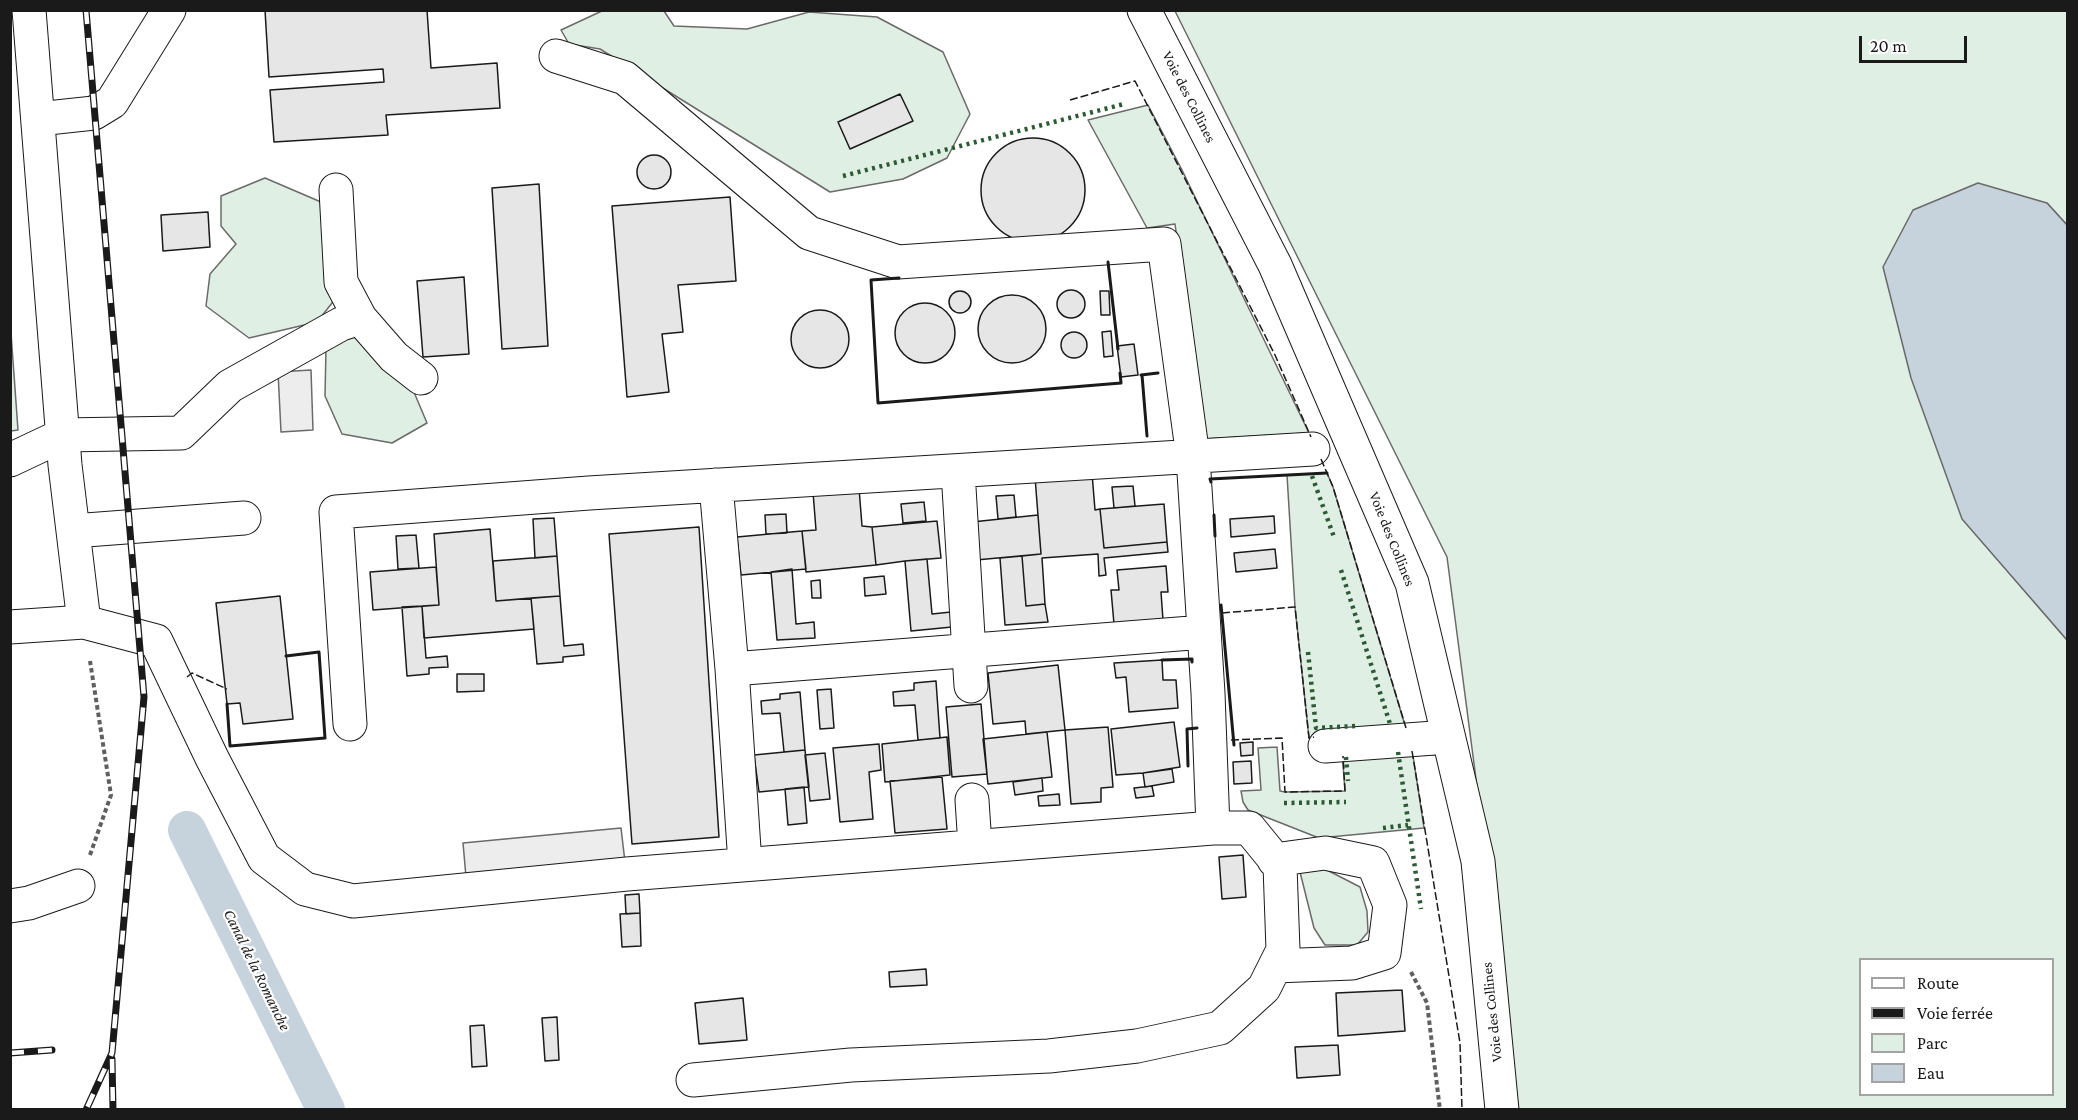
<!DOCTYPE html>
<html>
<head>
<meta charset="utf-8">
<style>
  body { margin:0 }
  #map { position:relative; width:2078px; height:1120px; overflow:hidden; background:#fff; font-family:"Crimson Pro",serif }
  canvas { display:block }
  .frame { position:absolute; inset:0; border:12px solid #1a1a1a; pointer-events:none }
  .legend { position:absolute; left:1859px; top:958px; width:195px; height:138px; box-sizing:border-box; background:#fff; border:2px solid #a3a3a3; margin:0; padding:8px 10px; list-style:none; font-size:18px; color:#1a1a1a }
  .legend li { display:flex; align-items:center; gap:12px; height:30px }
  .legend b { width:30px; border:2px solid #a3a3a3 }
  .scale { position:absolute; left:1859px; top:36px; width:108px; height:27px; box-sizing:border-box; border:3px solid #1a1a1a; border-top:0; padding-left:8px; font-size:18px; line-height:21px; white-space:nowrap; color:#1a1a1a; -webkit-text-stroke:4px #fff; paint-order:stroke }
</style>
</head>
<body>
<div id="map">
<canvas width="2078" height="1120"></canvas>
<div class="frame"></div>
<ul class="legend">
<li><b style="height:8px;background:#fff"></b>Route</li>
<li><b style="height:8px;background:#1a1a1a"></b>Voie ferrée</li>
<li><b style="height:16px;background:#e0efe3"></b>Parc</li>
<li><b style="height:16px;background:#c6d2dc"></b>Eau</li>
</ul>
<div class="scale">20 m</div>
</div>
<script>
const context = document.querySelector('canvas').getContext('2d');
context.lineJoin = 'round';
function fillPath(path, color) { context.fillStyle = color; context.fill(path, 'evenodd'); }
const toPath = rows => new Path2D(rows.map(r => 'M' + r).join(''));
function strokePath(path, color, width, dash) { context.strokeStyle = color; context.lineWidth = width; context.lineCap = dash ? 'butt' : 'round'; context.setLineDash(dash || []); context.stroke(path); }
function label(font, color, halo, rows, align = 'center') {
  context.font = font + ' "Crimson Pro",serif'; context.lineWidth = 4.5; context.setLineDash([]); context.textBaseline = 'middle'; context.strokeStyle = halo; context.fillStyle = color; for (const [text, x, y, turn = 0] of rows) {
    context.save(); context.translate(x, y); context.rotate((+turn || 0) * Math.PI / 180); context.textAlign = isNaN(turn) ? turn : align; if (halo) context.strokeText(text, 0, 0); context.fillText(text, 0, 0); context.restore();
  }
}
const green = toPath([
  [604,10,664,11,674,26,747,29,809,12,877,17,943,52,970,114,947,158,903,179,830,192,600,49,569,44,561,30,604,10],
  [1175,11,2067,11,2067,225,2047,203,1962,518,2067,640,2067,1109,1512,1109,1508,1024,1447,557,1175,11],
  [1860,960,2052,960,2052,1094,1860,1094,1860,960],
  [1148,105,1182,170,1309,433,1204,439,1175,224,1147,228,1088,120,1148,105],
  [265,178,321,202,351,279,317,322,249,338,206,306,210,274,236,244,221,226,221,196,265,178],
  [11,333,18,430,11,431,10,431,11,333],
  [357,333,411,385,427,423,392,443,342,434,325,396,326,348,357,333],
  [1327,473,1333,487,1407,732,1309,738,1295,607,1287,475,1327,473],
  [1277,747,1280,791,1285,792,1345,791,1342,752,1412,749,1424,828,1319,838,1248,810,1243,802,1241,791,1261,790,1258,748,1277,747],
  [1325,869,1360,887,1367,911,1368,932,1357,945,1325,945,1314,928,1300,872,1325,869]
]);
fillPath(green, '#e0efe3');
strokePath(green, '#6a6a6a', 1.5);
const parking = toPath([
  [311,370,313,430,281,432,278,372,311,370],
  [621,828,625,862,466,877,463,843,621,828]
]);
fillPath(parking, '#ededed');
strokePath(parking, '#6a6a6a', 1.5);
const water = toPath([
  [1978,183,2047,203,2067,225,2067,640,1962,519,1911,378,1883,267,1913,210,1978,183]
]);
fillPath(water, '#c6d2dc');
strokePath(water, '#6a6a6a', 1.5);
strokePath(toPath([
  [187,830,326,1110]
]), '#c6d2dc', 38);
const building = toPath([
  [265,10,427,10,431,68,497,63,500,108,386,115,388,135,274,142,270,90,384,82,383,69,269,77,265,10],
  [900,94,913,121,850,149,838,122,900,94],
  '981 190a52 52 0 1 1 104 0a52 52 0 1 1-104 0Z',
  '637 172a17 17 0 1 1 34 0a17 17 0 1 1-34 0Z',
  [539,184,548,346,502,349,492,188,539,184],
  [730,197,736,281,678,285,683,332,662,334,669,392,627,397,612,206,730,197],
  [208,212,210,247,163,251,161,215,208,212],
  [464,277,469,354,423,357,417,281,464,277],
  '1057 304a14 14 0 1 1 28 0a14 14 0 1 1-28 0Z',
  '949 302a11 11 0 1 1 22 0a11 11 0 1 1-22 0Z',
  [1100,291,1109,291,1110,315,1101,315,1100,291],
  '978 329a34 34 0 1 1 68 0a34 34 0 1 1-68 0Z',
  '895 333a30 30 0 1 1 60 0a30 30 0 1 1-60 0Z',
  '791 339a29 29 0 1 1 58 0a29 29 0 1 1-58 0Z',
  [1111,331,1113,356,1104,357,1102,332,1111,331],
  '1061 345a13 13 0 1 1 26 0a13 13 0 1 1-26 0Z',
  [1134,344,1138,375,1121,377,1117,346,1134,344],
  [1092,473,1095,510,1100,509,1104,548,1167,542,1168,552,1104,558,1106,575,1099,576,1098,554,1042,558,1045,604,1026,606,1022,556,1041,554,1035,477,1092,473],
  [1133,486,1135,506,1114,508,1112,487,1133,486],
  [859,488,862,526,872,527,876,565,806,572,802,531,816,530,813,492,859,488],
  [1014,495,1016,517,998,519,996,496,1014,495],
  [924,502,926,521,903,523,901,504,924,502],
  [1164,504,1167,542,1104,548,1100,509,1164,504],
  [786,514,787,533,766,534,765,515,786,514],
  [1038,515,1041,554,976,560,972,522,1038,515],
  [1274,516,1275,533,1231,537,1230,519,1274,516],
  [554,518,557,556,535,558,533,519,554,518],
  [937,521,941,558,905,561,876,565,872,527,937,521],
  [699,527,719,837,632,844,609,534,699,527],
  [490,529,496,601,531,598,534,629,424,638,422,606,439,605,434,534,490,529],
  [802,531,806,569,741,575,737,537,802,531],
  [416,535,419,568,398,569,396,536,416,535],
  [1275,549,1277,568,1236,572,1234,553,1275,549],
  [557,556,560,596,496,601,493,561,557,556],
  [1022,556,1026,606,1045,604,1048,622,1005,625,1000,558,1022,556],
  [927,559,932,614,951,612,952,627,911,631,905,561,927,559],
  [1166,566,1168,592,1161,592,1163,620,1114,624,1111,590,1119,590,1117,570,1166,566],
  [436,567,439,605,373,610,370,572,436,567],
  [792,569,796,624,814,622,815,638,777,640,771,572,792,569],
  [884,576,886,594,865,596,864,578,884,576],
  [820,580,821,598,812,598,811,581,820,580],
  [280,596,293,719,243,724,240,703,227,704,216,603,280,596],
  [560,596,564,646,583,644,584,655,563,657,563,662,537,664,531,598,560,596],
  [422,606,426,658,447,656,448,667,429,668,429,674,407,676,402,607,422,606],
  [1162,660,1163,680,1176,680,1178,708,1129,712,1126,677,1116,678,1114,663,1162,660],
  [1058,665,1065,730,1026,734,1025,721,993,724,988,673,1058,665],
  [457,674,484,674,484,691,457,692,457,674],
  [936,681,940,738,918,740,915,705,894,706,893,692,914,690,914,683,936,681],
  [831,689,834,728,820,729,817,690,831,689],
  [800,692,805,750,784,752,780,713,762,714,761,701,780,699,780,694,800,692],
  [981,704,987,774,952,777,946,707,981,704],
  [1174,722,1180,767,1143,773,1116,775,1111,729,1174,722],
  [1108,727,1113,787,1101,788,1101,802,1071,804,1065,730,1108,727],
  [1047,732,1052,777,988,784,983,739,1047,732],
  [947,737,950,775,885,782,882,744,947,737],
  [1253,742,1253,755,1241,756,1240,743,1253,742],
  [879,744,881,770,869,772,873,819,840,822,833,748,879,744],
  [805,750,809,787,759,792,754,755,805,750],
  [825,753,830,799,810,801,805,755,825,753],
  [1251,761,1252,783,1234,784,1233,762,1251,761],
  [1172,769,1174,782,1145,787,1143,773,1172,769],
  [942,777,947,829,895,833,890,781,942,777],
  [1042,778,1043,791,1015,795,1013,782,1042,778],
  [1152,786,1154,796,1136,798,1134,788,1152,786],
  [804,787,807,823,788,825,785,789,804,787],
  [1059,794,1060,805,1039,806,1038,796,1059,794],
  [1243,855,1246,897,1222,899,1219,857,1243,855],
  [639,894,640,913,626,914,625,895,639,894],
  [640,913,641,946,622,947,620,914,640,913],
  [926,969,927,985,890,987,889,972,926,969],
  [1402,990,1405,1031,1338,1036,1336,993,1402,990],
  [743,998,747,1040,699,1044,695,1003,743,998],
  [557,1017,559,1060,545,1061,542,1018,557,1017],
  [484,1025,487,1066,472,1067,470,1026,484,1025],
  [1338,1045,1340,1075,1297,1078,1295,1047,1338,1045]
]);
fillPath(building, '#e6e6e6');
strokePath(building, '#1a1a1a', 1.5);
const minor = toPath([
  [29,10,65,465,84,622],
  [1144,10,1275,265,1412,583,1478,861,1502,1110],
  [556,56,625,78,809,233,898,262,1164,244,1193,457,1208,693,1213,828],
  [38,119,94,113,112,102,169,10],
  [336,190,341,282,360,318,394,357,421,378],
  [10,460,63,435,181,433,230,386,341,324,360,318],
  [958,471,971,686],
  [716,485,732,669,745,864],
  [73,531,244,518],
  [10,627,84,622,156,641,212,758,264,858,305,889,353,901,627,874,1213,828,1249,828,1280,866,1283,950,1264,988,1220,1028,1137,1046,1049,1056,851,1065,693,1080],
  [732,669,1204,632],
  [350,724,336,512,589,493,1313,449],
  [1325,746,1448,737],
  [972,800,975,846],
  [1274,860,1325,853,1373,863,1390,905,1384,953,1352,963,1275,966],
  [10,906,29,903,78,886]
]);
strokePath(minor, '#1a1a1a', 35);
strokePath(toPath([
  [90,855,111,795,90,661],
  [1411,972,1427,1003,1440,1110]
]), '#5f5f5f', 4, [4.5, 3]);
strokePath(minor, '#fff', 33);
const rail = toPath([
  [86,10,144,697,112,1053,86,1110],
  [10,1053,52,1050],
  [112,1059,113,1110]
]);
strokePath(rail, '#1a1a1a', 7);
strokePath(rail, '#fff', 4.5, [14]);
strokePath(toPath([
  [843,176,1124,104],
  [1312,476,1334,537],
  [1341,570,1391,727],
  [1308,652,1316,728,1356,726],
  [1398,752,1421,909],
  [1346,757,1348,781],
  [1284,803,1346,802],
  [1383,828,1408,825]
]), '#2b5a34', 4.5, [3, 4.5]);
strokePath(toPath([
  [1070,100,1135,81,1275,355,1311,437],
  [1321,459,1333,487,1406,728],
  [1222,613,1295,607,1309,738,1314,737],
  [187,677,192,673,227,689],
  [1231,740,1282,738,1285,792,1345,791,1343,756],
  [1412,751,1460,1043,1462,1110]
]), '#1a1a1a', 1.5, [8, 3]);
strokePath(toPath([
  [1108,262,1118,349],
  [899,278,871,280,878,403,1121,383,1120,373],
  [1141,375,1158,373],
  [1142,375,1147,436],
  [1211,482,1210,479,1327,473],
  [1214,515,1215,536],
  [1221,605,1234,745],
  [1162,660,1192,659,1192,662],
  [227,704,230,746,325,738,319,652,286,656],
  [1188,766,1187,729,1197,728]
]), '#1a1a1a', 3);
label('15px', '#1a1a1a', '#fff', [
  ["Voie des Collines",1189,97,63],
  ["Voie des Collines",1392,539,68],
  ["Voie des Collines",1492,1012,-96]
]);
label('italic 16px', '#1a1a1a', '#fff', [
  ["Canal de la Romanche",257,970,64]
]);
</script>
</body>
</html>
